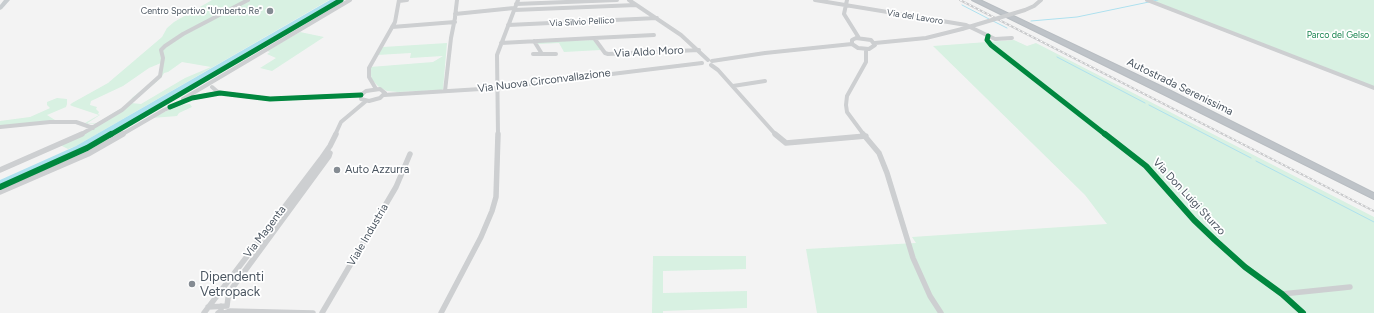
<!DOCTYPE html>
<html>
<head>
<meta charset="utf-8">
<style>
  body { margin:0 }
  canvas { display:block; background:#f3f3f3 }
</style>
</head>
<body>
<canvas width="1374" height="313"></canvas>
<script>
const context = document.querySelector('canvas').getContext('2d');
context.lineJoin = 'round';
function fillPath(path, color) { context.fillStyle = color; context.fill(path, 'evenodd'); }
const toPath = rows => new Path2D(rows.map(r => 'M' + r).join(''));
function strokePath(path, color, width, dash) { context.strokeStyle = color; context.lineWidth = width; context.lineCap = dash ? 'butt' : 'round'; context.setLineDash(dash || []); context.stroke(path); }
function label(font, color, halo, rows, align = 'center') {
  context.font = font + ' Figtree,sans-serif'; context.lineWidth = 3.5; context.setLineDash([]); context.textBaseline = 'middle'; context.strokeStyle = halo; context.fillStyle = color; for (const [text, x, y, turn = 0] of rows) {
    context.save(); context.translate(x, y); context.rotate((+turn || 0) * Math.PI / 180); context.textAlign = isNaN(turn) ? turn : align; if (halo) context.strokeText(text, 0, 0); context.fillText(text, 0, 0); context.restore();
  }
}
fillPath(toPath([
  [212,0,329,0,76,146,68,149,60,145,98,124,85,123,99,115,72,106,70,105,72,103,108,83,162,37,167,28,174,22],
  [182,62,211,67,185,78,141,104,131,103,161,78,164,73,168,72],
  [161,63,159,77,133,97,125,106,97,123,86,124,100,115,98,114,99,112,96,109,97,107,90,105,91,101,123,86,149,68],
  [1149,0,1374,0,1374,87],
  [300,32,324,37,272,71,260,68,276,58,267,54,270,52,267,51],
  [594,40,601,50,564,52,559,43,538,44,537,42],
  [1014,40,1027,46,1036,43,1374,217,1374,313,817,313,806,249,916,243,912,237,1107,224,1085,195,933,46],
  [447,43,443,89,442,90,398,92,387,91,379,87,372,80,370,71,370,67,433,62,443,56,410,58,411,53,377,55,383,47],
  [57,98,67,99,67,104,66,107,47,115,55,120,0,127,0,121,30,117,48,109,50,108,47,105,47,102],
  [190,104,192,107,179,113,177,116,152,118,179,105],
  [653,256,746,256,746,269,663,271,663,293,747,291,747,308,663,311,663,313,652,313]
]), '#d8f1e2');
fillPath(toPath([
  [330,0,337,0,100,139,71,154,0,186,0,180,76,146]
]), '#aee1ef');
strokePath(toPath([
  [1153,1,1158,0],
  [962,5,989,19],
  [993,21,1007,28],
  [1031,21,1077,17,1149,2],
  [1057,57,1145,103],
  [1149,105,1251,158],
  [1256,161,1374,222]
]), '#aee1ef', 1);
const highway = toPath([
  [972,0,980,0,1169,90,1374,193,1374,199,1163,94,972,0]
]);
strokePath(highway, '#b8bdc2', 2);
strokePath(toPath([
  [629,0,681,35,708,60],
  [815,0,966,25,995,39,1012,38],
  [847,0,844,14,859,38],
  [1147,0,1374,88],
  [399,1,407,0],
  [516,4,617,0],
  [514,10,636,5],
  [455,14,514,8],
  [455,17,457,0],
  [508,25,657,18],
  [392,27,455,22],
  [988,36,987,40,991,45,1106,135],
  [594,38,654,35],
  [856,38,871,40,875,45,869,49,858,48,852,44,852,40,856,38],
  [534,41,542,54],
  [501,43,594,38,605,53,608,54,699,50],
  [875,43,926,38,962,29],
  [533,54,556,54],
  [712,61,765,53,852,44],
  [711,65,718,70,776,135],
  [733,86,765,81],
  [212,87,219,93],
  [376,89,369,77,369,68,395,22,399,0],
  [380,89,385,93,380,98,369,101,361,99,361,95,366,91,380,89],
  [445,91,451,38,455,18],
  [384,95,497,88,702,63],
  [183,99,350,0],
  [0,127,50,122,76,122,93,128],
  [80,135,122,110,160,76,163,58,161,50,165,46,183,34,248,0],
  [121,135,164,110,192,98,220,93,270,99,361,95],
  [335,135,341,122,366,101],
  [498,135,497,55,518,0],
  [864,135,847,112,846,105,847,96,866,62,866,49]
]), '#cdcfd1', 4);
strokePath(toPath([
  [775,134,786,143,866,136],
  [863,134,879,153,887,173,913,258,930,296,941,313],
  [1105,134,1146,166,1194,220,1215,240,1245,267,1282,294,1303,313],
  [0,170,82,134],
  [0,192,88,154,123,134],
  [1282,294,1350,287],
  [227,306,228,298,233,287,329,156,330,153,326,152],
  [208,307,227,306],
  [204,313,321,159,330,146,336,134],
  [218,313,221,311,221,306],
  [224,313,230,311,313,313],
  [322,313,396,187,410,154],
  [441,313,481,237,492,211,496,197,498,134]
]), '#cdcfd1', 5.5);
fillPath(toPath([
  [4,0,10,0,2,9,0,10,0,5,4,0]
]), '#c8cdd0');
fillPath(highway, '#bec3c8');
const rail = toPath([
  [960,0,1374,211]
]);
strokePath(rail, '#c8c9cb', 2);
strokePath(rail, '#fff', 1, [2.5]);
strokePath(toPath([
  [962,29,1025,10,1034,6,1041,0]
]), '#cdcfd1', 4);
strokePath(toPath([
  [988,36,987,40,991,45,1106,135],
  [170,107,192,98,220,93,270,99,361,95],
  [110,135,341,0]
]), '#00873e', 5);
strokePath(toPath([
  [1105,134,1146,166,1194,220,1215,240,1245,267,1282,294,1303,313],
  [0,187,87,148,111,134]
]), '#00873e', 6);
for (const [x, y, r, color] of [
  [270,11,4,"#858c93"],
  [337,170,4,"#858c93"],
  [192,284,4,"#858c93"]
]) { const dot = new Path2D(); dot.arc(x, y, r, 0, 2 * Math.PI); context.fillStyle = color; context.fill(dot); strokePath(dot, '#fff', 1.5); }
label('9px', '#4a5560', '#fff', [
  ["Centro Sportivo \"Umberto Re\"",262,11]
], 'right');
label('9px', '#4a5560', '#fff', [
  ["Via del Lavoro",915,17,9],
  ["Via Silvio Pellico",582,22,-3]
]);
label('9px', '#18844f', '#fff', [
  ["Parco del Gelso",1338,35]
]);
label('11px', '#4a5560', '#fff', [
  ["Via Aldo Moro",649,52,-3],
  ["Via Nuova Circonvallazione",544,81,-7],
  ["Autostrada Serenissima",1180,87,26],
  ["Via Don Luigi Sturzo",1189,197,47],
  ["Via Magenta",265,232,-53],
  ["Viale Industria",368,235,-60]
]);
label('11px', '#4a5560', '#fff', [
  ["Auto Azzurra",345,170]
], 'left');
label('13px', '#4a5560', '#fff', [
  ["Dipendenti",200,277],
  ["Vetropack",200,292]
], 'left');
</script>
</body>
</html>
